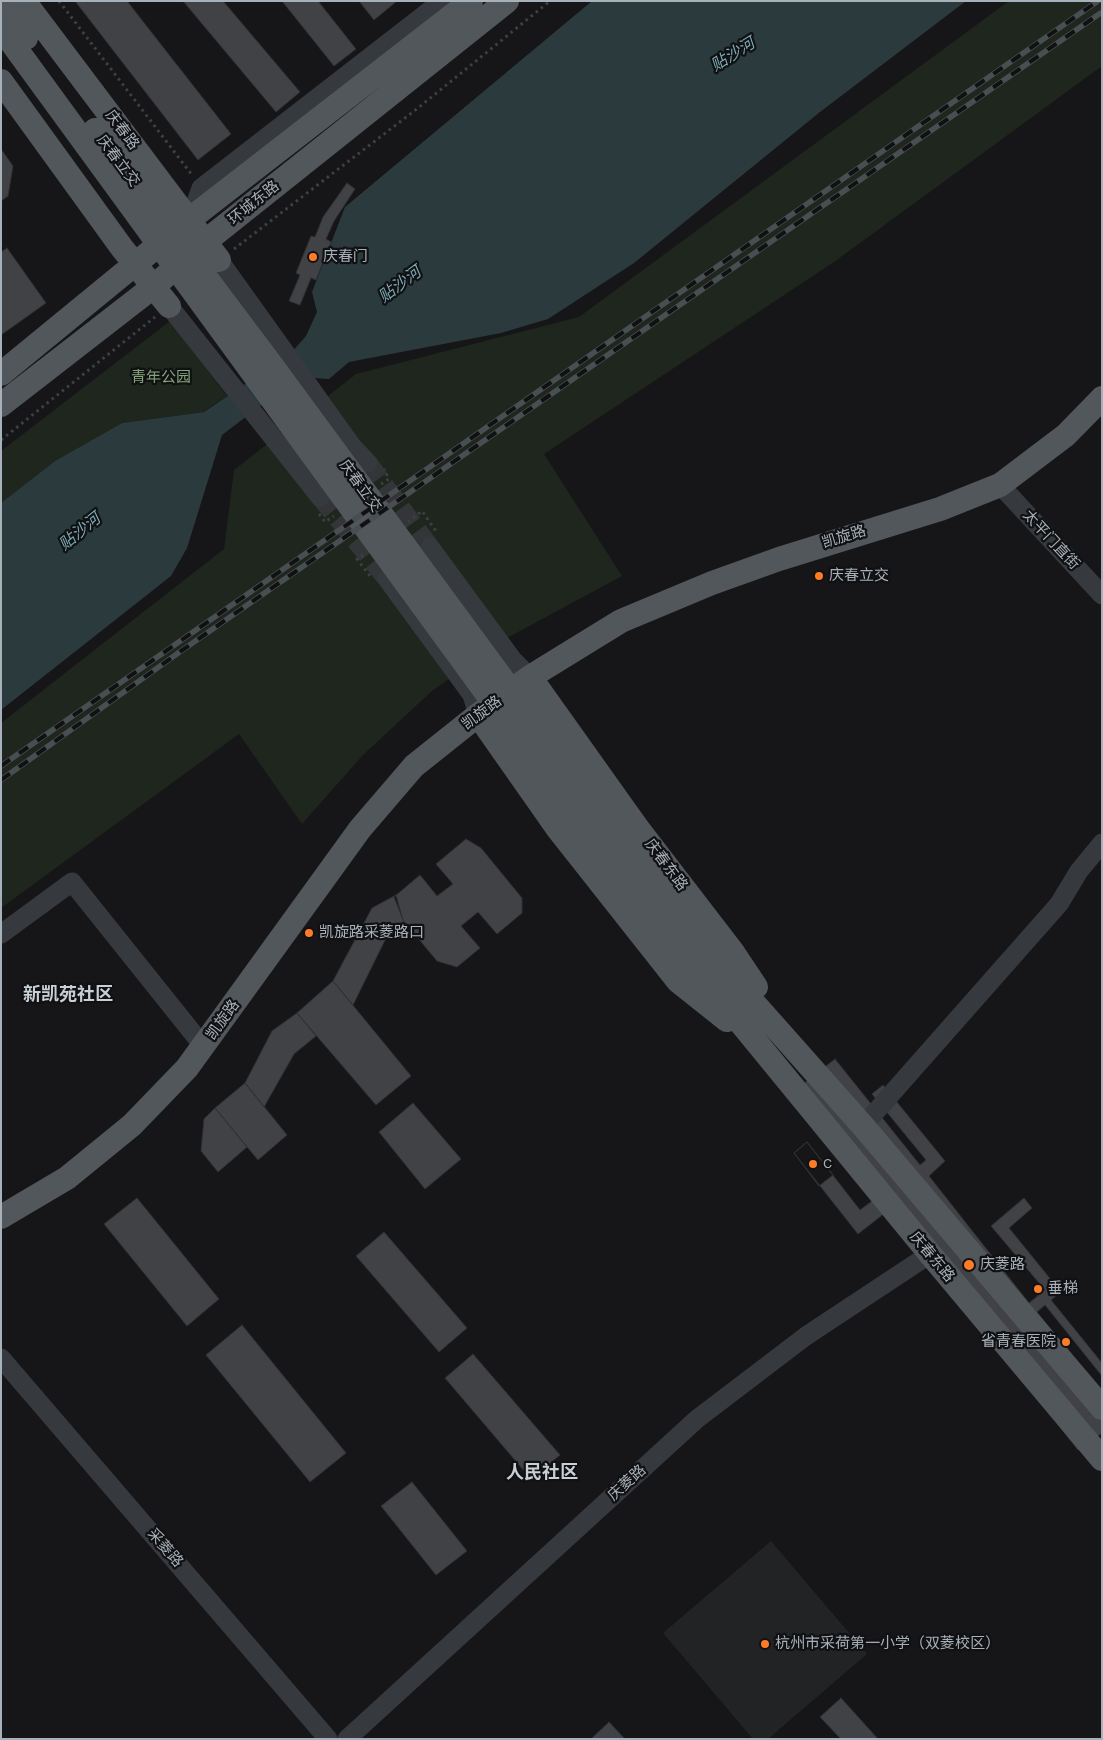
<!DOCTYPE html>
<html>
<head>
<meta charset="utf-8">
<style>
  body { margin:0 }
  #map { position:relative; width:1103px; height:1740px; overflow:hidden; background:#161618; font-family:Karla,sans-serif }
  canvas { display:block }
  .frame { position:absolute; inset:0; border:2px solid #a7b1b9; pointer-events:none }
</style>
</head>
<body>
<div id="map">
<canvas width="1103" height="1740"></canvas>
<div class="frame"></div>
</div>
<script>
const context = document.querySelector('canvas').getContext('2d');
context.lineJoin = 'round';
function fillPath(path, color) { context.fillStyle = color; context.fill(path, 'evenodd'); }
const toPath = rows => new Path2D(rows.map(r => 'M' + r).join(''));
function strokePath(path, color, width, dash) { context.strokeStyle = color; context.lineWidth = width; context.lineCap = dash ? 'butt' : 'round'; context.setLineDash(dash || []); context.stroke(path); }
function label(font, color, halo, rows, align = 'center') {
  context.font = font + ' Karla,"Noto Sans SC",sans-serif'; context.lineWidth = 4.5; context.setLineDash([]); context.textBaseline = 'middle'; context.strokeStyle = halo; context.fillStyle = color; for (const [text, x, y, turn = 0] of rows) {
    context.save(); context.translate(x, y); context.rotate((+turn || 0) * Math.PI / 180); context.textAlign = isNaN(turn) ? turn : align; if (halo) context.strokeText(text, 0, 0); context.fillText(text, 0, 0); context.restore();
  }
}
fillPath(toPath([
  [771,1541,867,1654,768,1739,753,1739,663,1633]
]), '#222325');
fillPath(toPath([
  [1009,1,1102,1,1102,66,834,262,544,454,622,576,507,638,432,691,363,755,302,824,239,734,1,908,1,723,224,549,234,470,356,374,579,317],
  [170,321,227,396,203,412,122,423,55,461,1,503,1,451]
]), '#1e261d');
fillPath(toPath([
  [592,1,966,1,820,112,634,263,548,319,501,333,349,362,329,379,313,378,305,372,222,435,187,548,171,576,1,710,1,503,55,461,122,423,204,412,291,353,306,336,317,312,312,292,345,207]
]), '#2b3a3d');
const building = toPath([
  [75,1,127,1,231,134,198,160,75,1],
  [183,1,223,1,300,92,276,112,183,1],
  [282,1,318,1,356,49,334,66,282,1],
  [359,1,397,1,374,20,359,1],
  [1,149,13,166,8,196,1,201,1,149],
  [347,183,355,189,334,221,326,239,331,242,316,280,311,278,300,305,289,301,300,275,296,273,311,236,315,237,323,217,347,183],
  [7,248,46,303,1,335,1,252,7,248],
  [466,839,481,848,522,898,522,913,497,934,478,912,461,926,480,948,457,967,437,961,403,920,394,897,420,875,437,896,453,884,436,864,466,839],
  [396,895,403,920,407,925,390,930,353,1005,333,981,372,908,396,895],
  [333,981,411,1076,376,1105,297,1013,333,981],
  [297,1013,316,1036,294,1054,264,1107,245,1083,272,1031,297,1013],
  [835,1059,920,1165,926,1160,872,1094,883,1085,945,1161,929,1176,1029,1303,1045,1290,991,1226,1024,1198,1032,1208,1009,1228,1061,1292,1051,1300,1102,1363,1102,1376,1045,1305,1037,1312,1102,1394,1102,1433,1078,1450,890,1209,858,1234,794,1153,807,1142,860,1210,879,1196,797,1089,835,1059],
  [245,1083,287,1135,258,1160,215,1108,245,1083],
  [413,1103,461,1159,425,1189,379,1132,413,1103],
  [215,1108,247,1147,218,1172,201,1151,204,1119,215,1108],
  [807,1142,833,1175,819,1186,794,1153,807,1142],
  [137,1198,219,1299,187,1326,104,1224,137,1198],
  [384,1232,467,1328,439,1352,356,1256,384,1232],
  [1039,1283,1045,1290,1038,1296,1032,1288,1039,1283],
  [242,1325,346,1453,310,1482,206,1355,242,1325],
  [473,1354,560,1455,531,1479,445,1378,473,1354],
  [412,1482,467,1551,436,1575,381,1506,412,1482],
  [841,1698,878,1739,841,1739,820,1717,841,1698],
  [609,1722,625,1739,591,1739,609,1722]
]);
fillPath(building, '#404245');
strokePath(building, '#303134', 1);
strokePath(toPath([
  [368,463,430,547],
  [320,497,387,579]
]), '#333538', 19, [19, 9]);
strokePath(toPath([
  [59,1,192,175],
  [234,249,418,108,550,1],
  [1,440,155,317],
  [381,484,389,479,384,469],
  [319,514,325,522,334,516],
  [408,522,422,511,436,531],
  [363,555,357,559,370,576]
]), '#3c4144', 3, [2.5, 4]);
strokePath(toPath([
  [190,219,201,188,442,1],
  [219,260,352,446,368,463],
  [169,306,320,497],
  [1000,485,1102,595],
  [430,547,513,660,530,677],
  [387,579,472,695,478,715],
  [1,934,72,882,204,1047],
  [863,1126,1059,904,1079,871,1102,843],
  [1,1358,328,1739],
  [347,1739,697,1419,806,1336,930,1254]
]), '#36393d', 19);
strokePath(toPath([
  [24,1,219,260],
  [1,5,26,38],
  [1,28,617,872,930,1254,1102,1459],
  [1,81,122,248,169,306],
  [95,130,270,363,634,858,720,965,863,1126,1102,1408],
  [1,374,190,219,471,1],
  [1,405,153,287,206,241,507,1],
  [530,677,636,826,732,951,756,987],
  [478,715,558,829,678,981,727,1020],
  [1,1217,67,1178,132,1125,187,1068,360,829,414,766,478,715,530,677,621,621,712,583,779,559,940,509,1000,485,1066,435,1102,398]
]), '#52575c', 24);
const rail = toPath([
  [1,766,1098,1],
  [1,780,181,651,1102,12]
]);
strokePath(rail, '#494e52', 5.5);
strokePath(rail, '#111113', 4, [11]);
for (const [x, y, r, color] of [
  [313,257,5,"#ff7c27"],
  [819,576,5,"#ff7c27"],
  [309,933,5,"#ff7c27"],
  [813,1164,5,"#ff7c27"],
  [969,1265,6,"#ff7c27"],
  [1038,1289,5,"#ff7c27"],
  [1066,1342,5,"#ff7c27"],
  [765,1644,5,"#ff7c27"]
]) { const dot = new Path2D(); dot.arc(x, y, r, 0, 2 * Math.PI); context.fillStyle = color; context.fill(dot); strokePath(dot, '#111113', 2); }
label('15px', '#a7b1b9', '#111113', [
  ["庆春路",122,130,53],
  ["庆春立交",118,161,53],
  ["环城东路",254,203,-39],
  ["庆春立交",360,486,54],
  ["凯旋路",844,537,-17],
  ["太平门直街",1051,540,47],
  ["凯旋路",482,713,-37],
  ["庆春东路",666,865,53],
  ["凯旋路",223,1020,-54],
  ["庆春东路",932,1257,50],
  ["庆菱路",627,1483,-42],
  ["采菱路",165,1548,49]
]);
label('15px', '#a7b1b9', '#111113', [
  ["庆春门",323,257],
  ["庆春立交",829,576],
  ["凯旋路采菱路口",319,933],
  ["C",823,1164],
  ["庆菱路",980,1265],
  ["垂梯",1048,1289],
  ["省青春医院",1056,1342,"right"],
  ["杭州市采荷第一小学（双菱校区）",775,1644]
], 'left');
label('15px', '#85a57c', '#111113', [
  ["青年公园",161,378]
]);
label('italic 16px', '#7babb6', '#111113', [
  ["贴沙河",733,55,-32],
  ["贴沙河",400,285,-37],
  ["贴沙河",80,532,-39]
]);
label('bold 18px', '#c8cfd5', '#111113', [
  ["新凯苑社区",68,995],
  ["人民社区",542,1473]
]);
</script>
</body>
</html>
